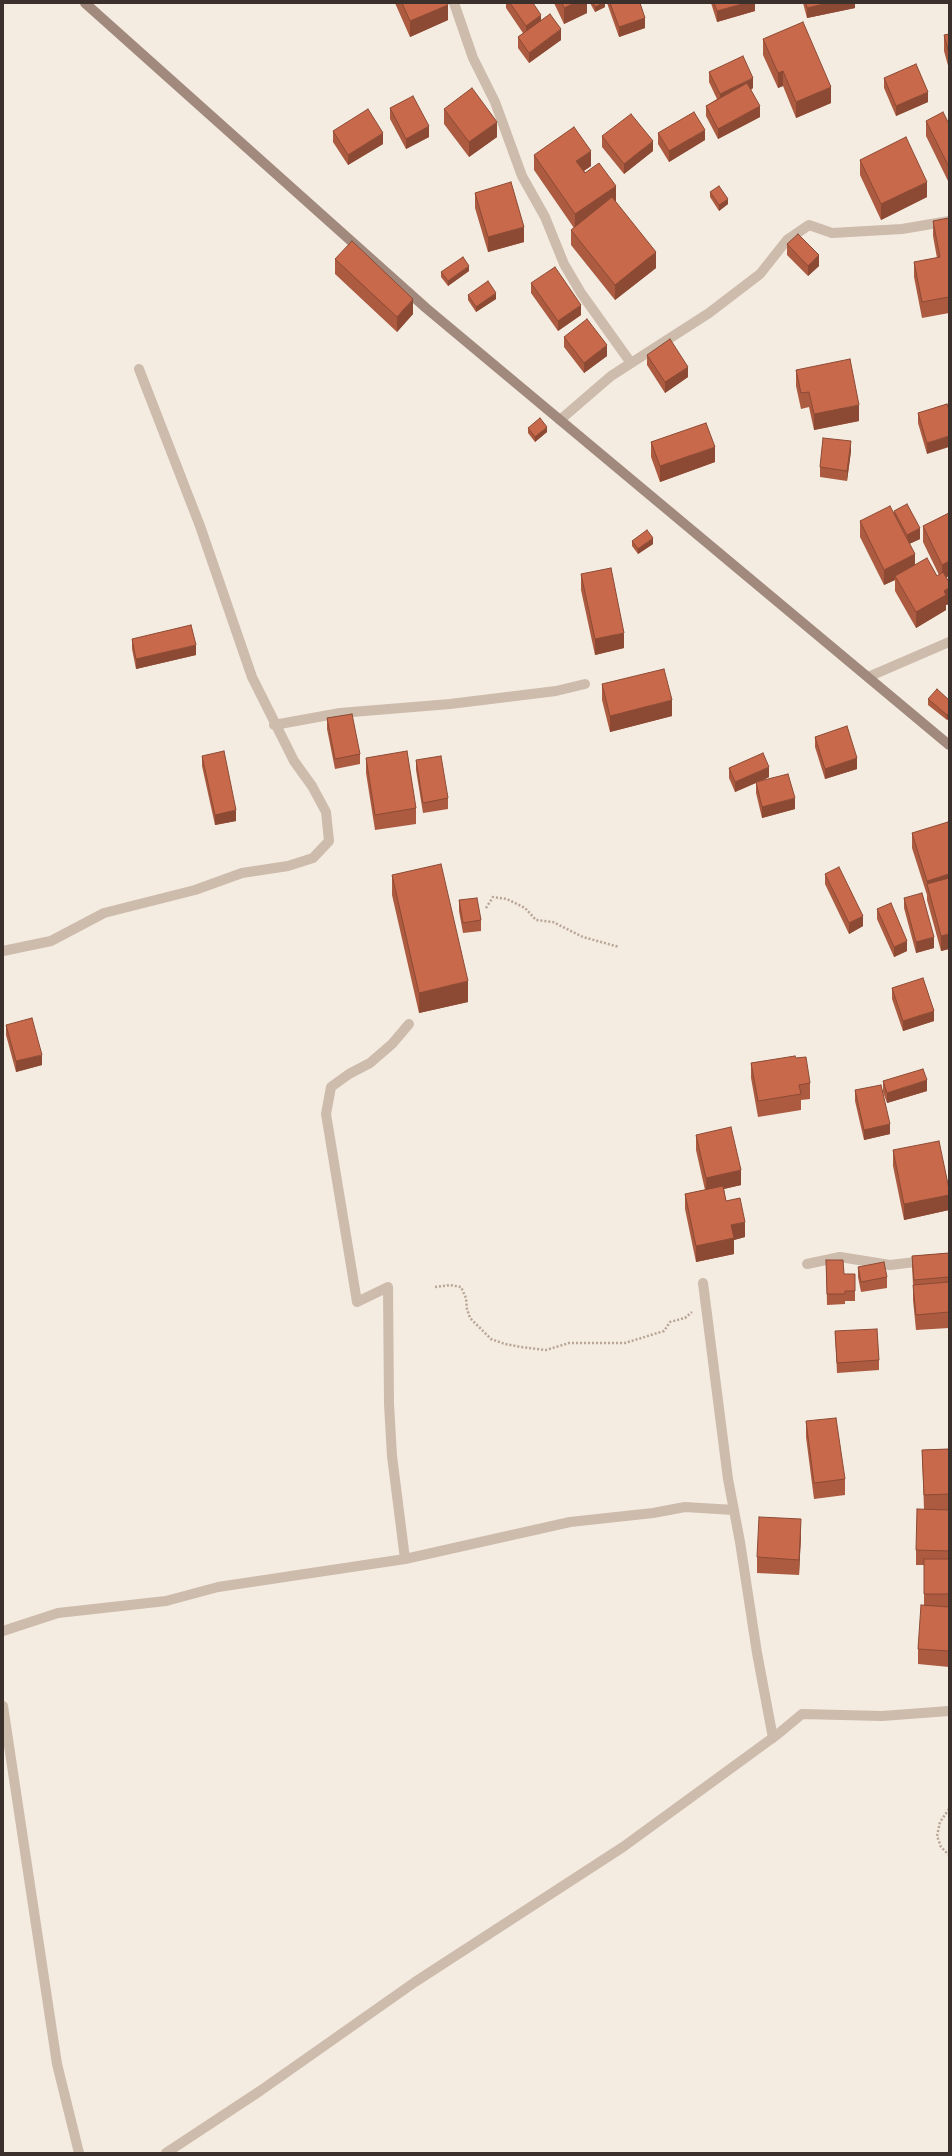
<!DOCTYPE html>
<html>
<head>
<meta charset="utf-8">
<style>
  body { margin:0 }
  #map { position:relative; width:952px; height:2156px; overflow:hidden; background:#f4ebe1; font-family:Commissioner,sans-serif }
  canvas { display:block }
  .frame { position:absolute; inset:0; border:4px solid #3b302b; pointer-events:none }
</style>
</head>
<body>
<div id="map">
<canvas width="952" height="2156"></canvas>
<div class="frame"></div>
</div>
<script>
const context = document.querySelector('canvas').getContext('2d');
context.lineJoin = 'round';
const toPath = rows => new Path2D(rows.map(r => 'M' + r).join(''));
function strokePath(path, color, width, dash) { context.strokeStyle = color; context.lineWidth = width; context.lineCap = dash ? 'butt' : 'round'; context.setLineDash(dash || []); context.stroke(path); }
function fillPath(path, color) { context.fillStyle = color; context.fill(path, 'evenodd'); }
strokePath(toPath([
  [486,908,493,897,507,899,525,908,536,920,553,922,583,937,619,947],
  [435,1287,450,1285,461,1287,466,1298,467,1309,470,1318,491,1339,505,1344,521,1347,546,1350,569,1343,625,1343,664,1331,670,1322,685,1318,692,1312],
  [949,1809,940,1822,937,1836,941,1847,949,1855]
]), '#b9a596', 2.5, [2, 2]);
strokePath(toPath([
  [454,3,473,58,495,102,522,176,545,217,564,264,581,293,631,363],
  [560,420,611,376,709,313,760,274,787,240,809,225,832,233,902,229,949,221],
  [868,677,949,642],
  [274,725,340,713,450,704,556,691,585,684],
  [3,951,51,941,104,913,195,890,242,873,288,866,313,858,329,841,326,812,312,786,294,761,252,677,200,526,139,369],
  [807,1264,840,1257,890,1265,949,1258],
  [703,1283,728,1479,740,1542,757,1653,773,1738],
  [405,1559,392,1456,389,1404,388,1287,357,1302,326,1114,331,1087,349,1074,370,1063,392,1044,409,1024],
  [3,1631,58,1613,166,1601,218,1587,405,1559,570,1522,653,1513,685,1507,734,1510],
  [166,2153,260,2091,415,1982,623,1847,778,1734,802,1714,882,1716,949,1711]
]), '#cdbbac', 10);
strokePath(toPath([
  [3,1706,57,2064,79,2153]
]), '#cdbbac', 10);
strokePath(toPath([
  [85,3,426,308,949,745]
]), '#a18a7d', 10);
fillPath(toPath([
  [395,3,447,3,448,20,410,37],
  [506,3,533,3,541,20,561,40,529,63,518,48,518,37,523,33,506,8],
  [554,3,587,3,587,13,564,24],
  [590,3,605,3,605,7,595,12],
  [607,3,640,3,645,28,619,37],
  [711,3,755,3,755,11,717,22],
  [803,3,855,3,855,8,807,18],
  [949,34,949,69,944,51,944,35],
  [763,39,831,103,796,118,783,86,778,88,763,55],
  [709,72,753,88,751,90,760,117,718,139,706,116,706,106,717,99,709,82],
  [884,78,928,102,896,116,884,88],
  [390,108,429,137,406,149,390,119],
  [444,109,497,137,469,157,444,124],
  [926,121,949,124,949,183,926,136],
  [333,131,383,144,348,165,333,142],
  [658,133,705,140,669,162,658,144],
  [602,136,653,151,624,174,602,147],
  [534,155,591,166,584,171,616,202,656,268,615,300,571,245,571,230,574,228,534,170],
  [860,160,927,197,881,220,860,175],
  [710,192,728,204,719,211,710,197],
  [475,193,524,242,488,252,475,208],
  [949,218,949,313,922,318,914,277,914,262,937,258,933,236,933,221],
  [787,244,819,266,808,276,787,255],
  [335,259,413,314,397,332,335,274],
  [469,271,448,286,441,277,441,272],
  [531,283,581,315,558,331,531,293],
  [468,295,496,299,476,312,468,300],
  [564,337,607,356,584,373,564,347],
  [647,355,688,377,665,393,647,365],
  [796,370,859,421,814,430,809,407,801,409,796,386],
  [947,404,927,454,918,423,918,413],
  [528,428,547,432,535,442,528,433],
  [651,442,715,462,660,482,651,457],
  [851,451,847,481,820,477,820,467],
  [894,511,920,539,909,544,915,565,937,576,939,575,923,542,923,526,949,513,946,578,949,582,949,604,946,605,946,610,916,628,895,591,895,580,884,585,860,537,860,521,894,515],
  [632,541,653,544,638,554,632,546],
  [581,574,624,648,595,655,581,590],
  [132,639,196,655,136,669,132,649],
  [602,684,672,716,610,732,602,700],
  [928,699,949,700,949,718,947,720,928,705],
  [327,718,360,754,360,764,335,769,327,729],
  [815,737,857,769,825,779,815,747],
  [202,756,236,821,215,825,202,766],
  [366,758,416,808,416,824,375,830,366,773],
  [416,760,448,798,448,809,423,813,416,770],
  [729,768,769,777,762,781,795,809,762,818,756,793,756,783,735,792,729,778],
  [949,824,949,949,941,951,927,900,927,895,912,848,912,833],
  [825,874,863,926,849,934,825,884],
  [392,875,468,1002,419,1013,392,895],
  [904,898,934,948,916,953,904,908],
  [459,900,481,920,481,931,463,933,459,911],
  [877,909,907,951,894,957,877,919],
  [892,988,934,1021,903,1031,892,999],
  [6,1025,42,1065,16,1072,6,1035],
  [796,1058,810,1083,810,1099,801,1100,801,1110,758,1117,751,1078,751,1063],
  [883,1081,927,1091,887,1103,883,1092],
  [855,1090,890,1134,864,1140,855,1101],
  [696,1135,741,1185,724,1189,726,1201,745,1237,734,1240,734,1254,696,1262,685,1209,685,1194,705,1190,696,1150],
  [893,1150,949,1189,949,1210,904,1220,893,1166],
  [949,1253,949,1328,916,1330,913,1300,913,1285,912,1266,912,1256],
  [826,1260,844,1274,855,1291,855,1301,845,1301,845,1304,827,1305],
  [858,1267,887,1277,887,1288,861,1292,858,1277],
  [835,1331,879,1360,879,1370,837,1373],
  [806,1421,845,1479,845,1495,814,1499,806,1437],
  [949,1449,949,1667,918,1664,918,1649,924,1605,924,1565,916,1565,916,1550,924,1509,922,1450],
  [801,1535,799,1575,757,1573,757,1557]
]), '#ac5a40');
fillPath(toPath([
  [575,3,587,3,587,13,564,24,564,8],
  [603,3,605,3,605,7,595,12,595,7],
  [746,3,755,3,755,11,717,22,717,11],
  [828,3,855,3,855,8,807,18,807,8],
  [448,5,448,20,410,37,410,21],
  [541,15,541,26,526,36,526,26],
  [645,18,645,28,619,37,619,27],
  [561,29,561,40,529,63,529,53],
  [783,71,783,86,778,88,778,73],
  [753,78,753,88,720,104,720,94],
  [831,87,831,103,796,118,796,102],
  [928,92,928,102,896,116,896,106],
  [760,106,760,117,718,139,718,129],
  [497,122,497,137,469,157,469,142],
  [429,126,429,137,406,149,406,139],
  [705,130,705,140,669,162,669,151],
  [383,133,383,144,348,165,348,155],
  [653,141,653,151,624,174,624,164],
  [591,151,591,166,576,176,576,161],
  [927,182,927,197,881,220,881,204],
  [616,186,616,202,575,230,575,214],
  [728,199,728,204,719,211,719,205],
  [524,227,524,242,488,252,488,237],
  [656,252,656,268,615,300,615,285],
  [819,255,819,266,808,276,808,266],
  [469,266,469,271,448,286,448,281],
  [496,293,496,299,476,312,476,307],
  [413,299,413,314,397,332,397,317],
  [581,305,581,315,558,331,558,321],
  [607,345,607,356,584,373,584,363],
  [688,367,688,377,665,393,665,382],
  [859,405,859,421,814,430,814,414],
  [547,427,547,432,535,442,535,437],
  [949,436,949,447,927,454,927,443],
  [851,441,851,451,847,481,847,471],
  [715,447,715,462,660,482,660,466],
  [920,528,920,539,907,545,907,535],
  [653,538,653,544,638,554,638,549],
  [915,554,915,570,895,576,895,580,884,585,884,570],
  [949,561,949,576,942,580,942,565],
  [949,588,949,604,946,605,946,610,916,628,916,612,944,591],
  [624,633,624,648,595,655,595,639],
  [196,645,196,655,136,669,136,659],
  [672,700,672,716,610,732,610,716],
  [949,713,949,718,947,720,947,715],
  [857,758,857,769,825,779,825,769],
  [769,767,769,777,735,792,735,782],
  [795,798,795,809,762,818,762,807],
  [236,810,236,821,215,825,215,815],
  [949,874,949,889,927,885,927,881],
  [863,916,863,926,849,934,849,923],
  [949,934,949,949,941,951,941,936],
  [934,937,934,948,916,953,916,942],
  [907,941,907,951,894,957,894,947],
  [468,981,468,1002,419,1013,419,993],
  [934,1011,934,1021,903,1031,903,1021],
  [42,1055,42,1065,16,1072,16,1061],
  [927,1080,927,1091,887,1103,887,1093],
  [890,1124,890,1134,864,1140,864,1130],
  [741,1170,741,1185,706,1193,706,1178],
  [949,1195,949,1210,904,1220,904,1204],
  [745,1222,745,1237,734,1240,734,1254,696,1262,696,1246,731,1225],
  [801,1519,801,1535,799,1575,799,1560]
]), '#8c4a34');
const building = toPath([
  [402,3,447,3,448,5,410,21,402,3],
  [510,3,533,3,541,15,526,26,510,3],
  [562,3,575,3,564,8,562,3],
  [593,3,603,3,595,7,593,3],
  [610,3,640,3,645,18,619,27,610,3],
  [714,3,746,3,717,11,714,3],
  [806,3,828,3,807,8,806,3],
  [550,14,561,29,529,53,518,37,550,14],
  [803,22,831,87,796,102,783,71,778,73,763,39,803,22],
  [949,34,949,53,944,35,949,34],
  [743,56,753,78,720,94,709,72,743,56],
  [916,64,928,92,896,106,884,78,916,64],
  [747,83,760,106,718,129,706,106,747,83],
  [472,88,497,122,469,142,444,109,472,88],
  [413,96,429,126,406,139,390,108,413,96],
  [368,109,383,133,348,155,333,131,368,109],
  [694,112,705,130,669,151,658,133,694,112],
  [943,112,949,124,949,167,926,121,943,112],
  [631,114,653,141,624,164,602,136,631,114],
  [574,127,591,151,576,161,585,173,599,163,616,186,575,214,534,155,574,127],
  [906,137,927,182,881,204,860,160,906,137],
  [511,182,524,227,488,237,475,193,511,182],
  [719,186,728,199,719,205,710,192,719,186],
  [612,197,656,252,615,285,571,230,612,197],
  [949,218,949,297,922,302,914,262,940,257,933,221,949,218],
  [798,234,819,255,808,266,787,244,798,234],
  [352,241,413,299,397,317,335,259,352,241],
  [463,257,469,266,448,281,441,272,463,257],
  [555,267,581,305,558,321,531,283,555,267],
  [488,281,496,293,476,307,468,295,488,281],
  [587,319,607,345,584,363,564,337,587,319],
  [670,339,688,367,665,382,647,355,670,339],
  [850,359,859,405,814,414,809,392,801,393,796,370,850,359],
  [947,404,949,409,949,436,927,443,918,413,947,404],
  [540,418,547,427,535,437,528,428,540,418],
  [706,423,715,447,660,466,651,442,706,423],
  [823,438,851,441,847,471,820,467,823,438],
  [907,504,920,528,907,535,894,511,907,504],
  [890,506,915,554,884,570,860,521,890,506],
  [949,513,949,561,942,565,923,526,949,513],
  [647,530,653,538,638,549,632,541,647,530],
  [927,558,937,576,943,572,949,582,949,588,944,591,946,595,916,612,895,576,927,558],
  [611,568,624,633,595,639,581,574,611,568],
  [191,625,196,645,136,659,132,639,191,625],
  [664,669,672,700,610,716,602,684,664,669],
  [937,689,949,700,949,713,947,715,928,699,937,689],
  [352,714,360,754,335,759,327,718,352,714],
  [847,726,857,758,825,769,815,737,847,726],
  [224,751,236,810,215,815,202,756,224,751],
  [407,751,416,808,375,815,366,758,407,751],
  [763,753,769,767,735,782,729,768,763,753],
  [441,756,448,798,423,803,416,760,441,756],
  [788,774,795,798,762,807,756,782,788,774],
  [948,822,949,824,949,874,927,881,912,833,948,822],
  [441,864,468,981,419,993,392,875,441,864],
  [839,867,863,916,849,923,825,874,839,867],
  [949,878,949,934,941,936,927,884,949,878],
  [922,893,934,937,916,942,904,898,922,893],
  [477,898,481,920,463,923,459,900,477,898],
  [891,903,907,941,894,947,877,909,891,903],
  [923,978,934,1011,903,1021,892,988,923,978],
  [32,1018,42,1055,16,1061,6,1025,32,1018],
  [795,1056,796,1058,806,1057,810,1083,799,1085,801,1094,758,1101,751,1063,795,1056],
  [923,1069,927,1080,887,1093,883,1081,923,1069],
  [881,1085,890,1124,864,1130,855,1090,881,1085],
  [731,1127,741,1170,706,1178,696,1135,731,1127],
  [939,1141,949,1189,949,1195,904,1204,893,1150,939,1141],
  [723,1186,726,1201,740,1198,745,1222,731,1225,734,1238,696,1246,685,1194,723,1186],
  [949,1253,949,1277,914,1280,912,1256,949,1253],
  [826,1260,843,1260,844,1274,855,1274,855,1291,845,1291,845,1294,827,1294,826,1260],
  [884,1262,887,1277,861,1282,858,1267,884,1262],
  [949,1282,949,1312,916,1315,913,1285,949,1282],
  [877,1329,879,1360,837,1363,835,1331,877,1329],
  [836,1418,845,1479,814,1483,806,1421,836,1418],
  [949,1449,949,1494,924,1495,922,1450,949,1449],
  [917,1509,949,1510,949,1551,916,1550,917,1509],
  [759,1517,801,1519,799,1560,757,1557,759,1517],
  [924,1559,949,1559,949,1594,924,1594,924,1559],
  [921,1605,949,1607,949,1651,918,1649,921,1605]
]);
fillPath(building, '#c8694b');
strokePath(building, '#8c4a34', 1);
</script>
</body>
</html>
